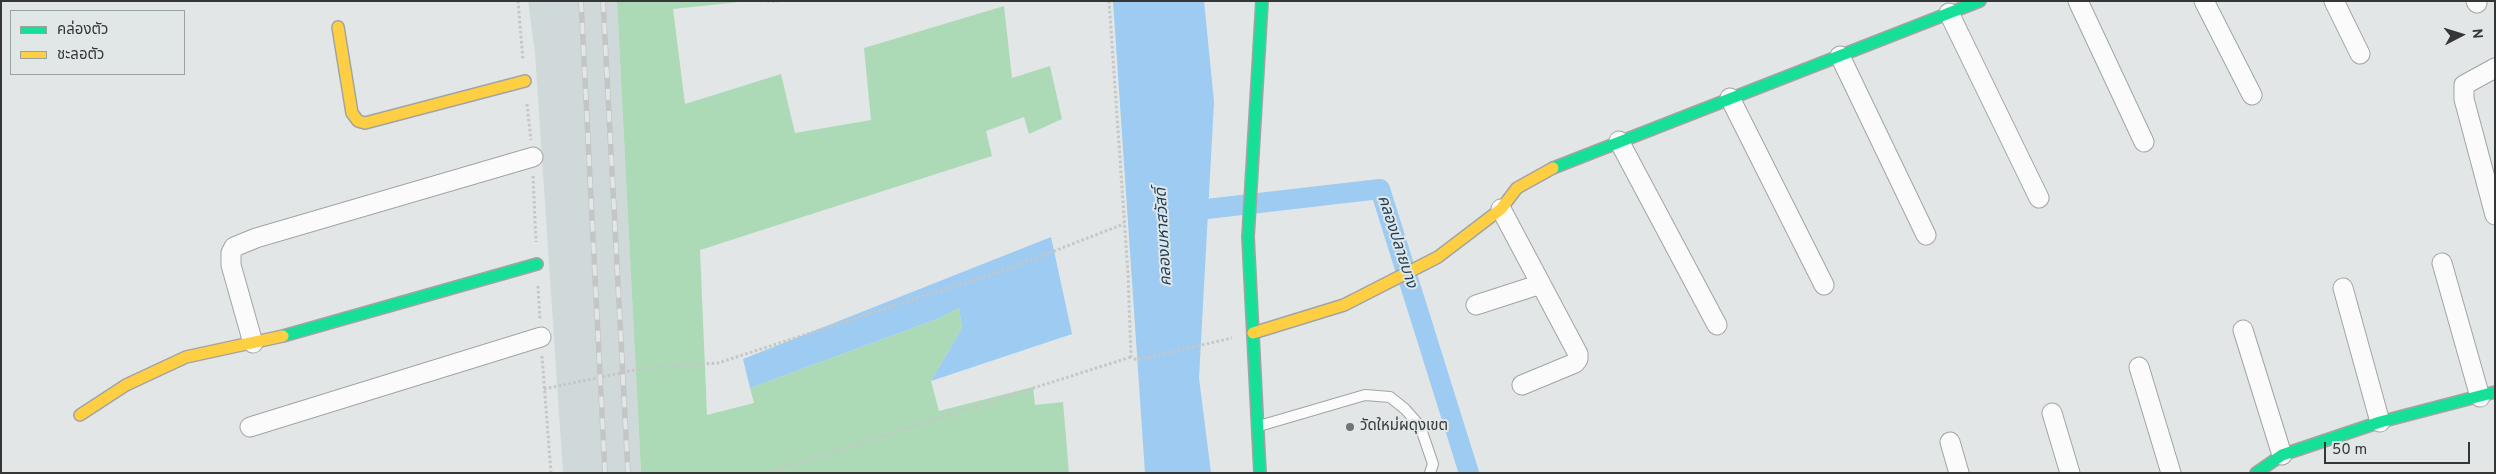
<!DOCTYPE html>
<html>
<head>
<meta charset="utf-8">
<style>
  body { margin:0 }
  #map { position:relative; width:2496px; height:474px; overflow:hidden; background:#e2e6e6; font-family:Overpass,"Noto Sans Thai",sans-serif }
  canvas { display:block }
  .frame { position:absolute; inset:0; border:2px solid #353737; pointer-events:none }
  .legend { position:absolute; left:10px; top:10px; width:175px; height:65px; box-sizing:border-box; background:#e1e7e7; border:1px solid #9ca1a1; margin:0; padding:6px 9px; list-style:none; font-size:15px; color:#353737 }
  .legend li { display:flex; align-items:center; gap:10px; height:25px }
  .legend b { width:25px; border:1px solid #9ca1a1 }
  .north { position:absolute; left:2436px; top:10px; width:50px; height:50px; -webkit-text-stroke:4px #e1e7e7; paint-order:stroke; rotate:85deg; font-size:14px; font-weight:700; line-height:20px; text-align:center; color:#353737 }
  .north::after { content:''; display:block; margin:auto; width:18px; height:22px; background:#353737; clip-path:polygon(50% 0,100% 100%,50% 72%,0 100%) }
  .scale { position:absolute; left:2324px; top:442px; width:146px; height:22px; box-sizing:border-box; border:2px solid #353737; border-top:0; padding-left:6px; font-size:15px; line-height:18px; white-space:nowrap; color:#353737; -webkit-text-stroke:4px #e1e7e7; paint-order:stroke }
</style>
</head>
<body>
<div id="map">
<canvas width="2496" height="474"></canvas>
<div class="frame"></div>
<ul class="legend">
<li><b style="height:6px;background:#16e098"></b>คล่องตัว</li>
<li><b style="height:6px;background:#ffcf43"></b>ชะลอตัว</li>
</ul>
<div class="north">N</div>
<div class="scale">50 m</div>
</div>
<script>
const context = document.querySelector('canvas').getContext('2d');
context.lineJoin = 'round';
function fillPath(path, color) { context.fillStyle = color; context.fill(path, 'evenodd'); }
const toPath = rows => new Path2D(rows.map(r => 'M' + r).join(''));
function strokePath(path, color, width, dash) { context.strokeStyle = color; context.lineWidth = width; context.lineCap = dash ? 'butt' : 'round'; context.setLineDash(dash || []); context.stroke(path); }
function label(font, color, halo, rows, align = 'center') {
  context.font = font + ' Overpass,"Noto Sans Thai",sans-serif'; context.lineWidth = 4; context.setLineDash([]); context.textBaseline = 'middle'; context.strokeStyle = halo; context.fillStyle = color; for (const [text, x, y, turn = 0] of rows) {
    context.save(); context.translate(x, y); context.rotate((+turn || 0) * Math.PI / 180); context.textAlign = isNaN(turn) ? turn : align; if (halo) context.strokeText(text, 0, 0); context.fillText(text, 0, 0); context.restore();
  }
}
fillPath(toPath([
  [528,1,617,1,641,473,563,473,535,54]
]), '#d0d9d9');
fillPath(toPath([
  [617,1,749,1,673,9,685,104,781,74,795,133,871,120,864,48,1004,6,1012,78,1050,66,1062,119,1029,134,1024,117,986,131,992,156,700,250,707,415,754,403,750,388,937,319,959,308,962,328,931,381,939,411,1033,387,1035,405,1063,402,1069,473,641,473]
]), '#addab6');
fillPath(toPath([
  [1113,1,1204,1,1214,102,1199,378,1211,473,1145,473],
  [1051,237,1072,334,931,381,962,328,959,308,937,319,750,388,743,359]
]), '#9dcbf1');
strokePath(toPath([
  [1181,212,1380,189,1469,473]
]), '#9dcbf1', 20);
const lane = toPath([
  [1259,426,1365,395,1390,397,1405,409,1420,426,1433,464,1430,473]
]);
const street = toPath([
  [2078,1,2144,142],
  [2204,1,2252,95],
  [2334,1,2360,54],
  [2476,1,2477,3],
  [1949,13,2039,198],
  [1840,56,1926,235],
  [2495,68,2464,85,2464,99,2495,215],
  [1730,98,1824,285],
  [1619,141,1717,325],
  [1501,209,1578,354,1578,359,1575,363,1522,385],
  [2442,263,2480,397],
  [2343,288,2380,422],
  [1476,305,1541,284],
  [2243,330,2282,455],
  [253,343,231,265,231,253,234,247,256,238,533,157],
  [2139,367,2171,473],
  [2052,413,2070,473],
  [250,427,541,337],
  [1950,442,1959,473]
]);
const fast = toPath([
  [1553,168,1980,1],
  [283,336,537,264],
  [1260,473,1248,237,1262,1],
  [2256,473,2282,455,2380,422,2495,392]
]);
const slow = toPath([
  [338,27,352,113,358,121,365,123,525,81],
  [1253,333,1344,305,1438,257,1501,209,1517,188,1553,168],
  [80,415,126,385,186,357,283,336]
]);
strokePath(lane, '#a2a4a4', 12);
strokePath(street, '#a2a4a4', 21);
strokePath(fast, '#a2a4a4', 14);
strokePath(slow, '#a2a4a4', 14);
strokePath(toPath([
  [518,1,523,60],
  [767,1,779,1],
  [1109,1,1128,274,1131,357,1137,360,1232,338],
  [527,104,531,140],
  [533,176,536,242],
  [538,286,540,320],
  [542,356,551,473],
  [544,389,644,368,718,363,1010,268,1124,224],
  [766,473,1131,357]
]), '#c5c6c6', 3, [2.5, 2.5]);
strokePath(lane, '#fbfbfb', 10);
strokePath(street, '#fbfbfb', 19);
strokePath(fast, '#16e098', 11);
strokePath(slow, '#ffcf43', 11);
const rail = toPath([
  [581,1,605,473],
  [603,1,628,473]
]);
strokePath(rail, '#c4c6c6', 5.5);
strokePath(rail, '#e1e7e7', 4, [11]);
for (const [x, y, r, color] of [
  [1350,427,5,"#727474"]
]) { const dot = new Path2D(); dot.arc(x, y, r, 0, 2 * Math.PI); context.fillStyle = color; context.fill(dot); strokePath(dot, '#e1e7e7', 2); }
label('15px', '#353737', '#e1e7e7', [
  ["วัดใหม่ผดุงเขต",1360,427]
], 'left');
label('italic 16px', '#1a3c58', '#e1e7e7', [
  ["คลองมหาสวัสดิ์",1165,237,-93],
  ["คลองปลายบาง",1396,242,72]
]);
</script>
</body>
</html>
